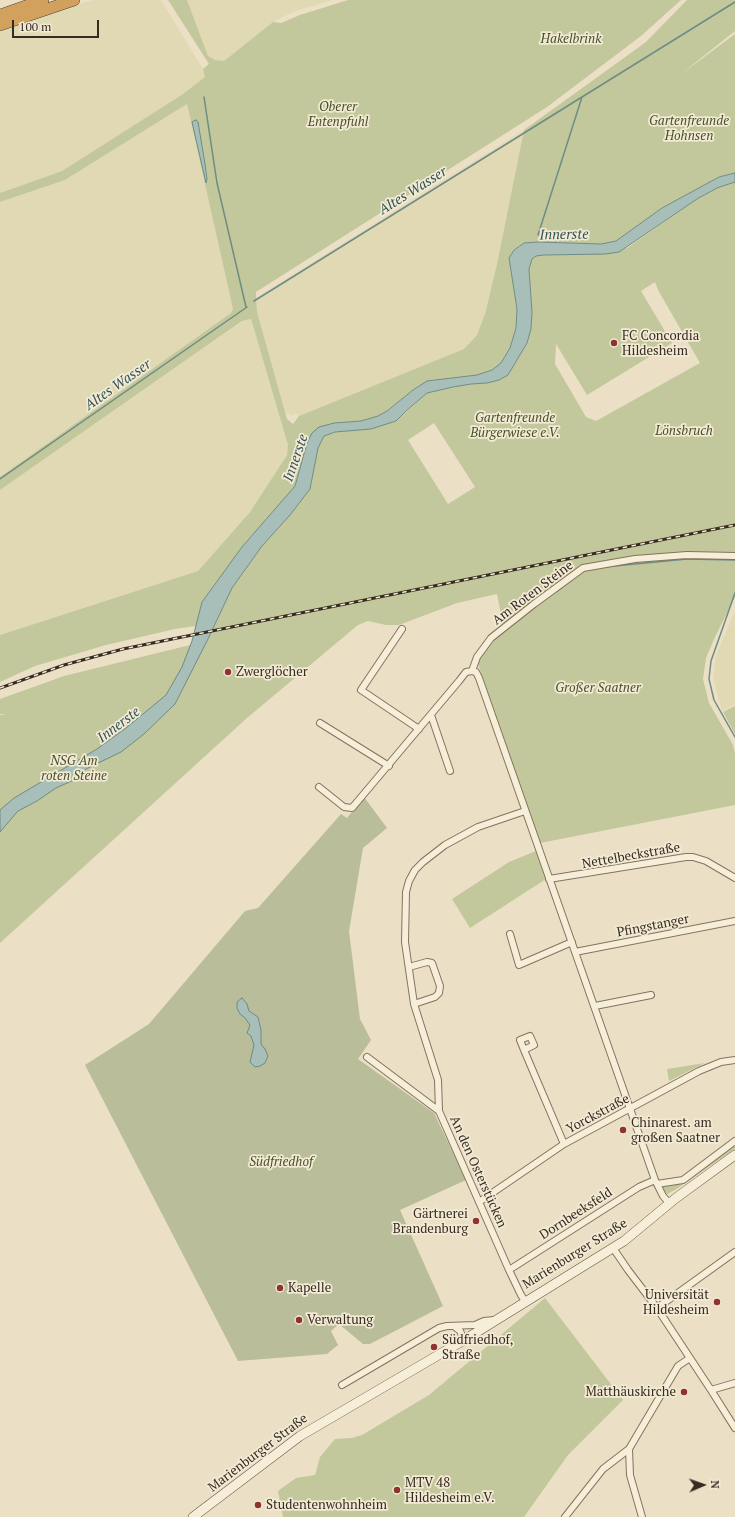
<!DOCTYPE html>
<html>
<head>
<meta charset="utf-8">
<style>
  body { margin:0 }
  #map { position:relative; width:735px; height:1517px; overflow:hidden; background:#ebe0c6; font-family:"PT Serif",serif }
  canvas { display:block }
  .north { position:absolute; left:683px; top:1465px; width:40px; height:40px; -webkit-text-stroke:3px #f3ead5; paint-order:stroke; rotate:88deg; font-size:11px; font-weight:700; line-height:16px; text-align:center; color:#362b20 }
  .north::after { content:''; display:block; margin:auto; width:14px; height:18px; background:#362b20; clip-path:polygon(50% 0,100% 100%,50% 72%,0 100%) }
  .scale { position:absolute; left:12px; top:20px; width:87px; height:18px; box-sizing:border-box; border:2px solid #362b20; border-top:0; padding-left:5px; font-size:12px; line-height:14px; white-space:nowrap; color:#362b20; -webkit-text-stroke:3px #f3ead5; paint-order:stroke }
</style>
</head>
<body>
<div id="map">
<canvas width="735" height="1517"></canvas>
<div class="north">N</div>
<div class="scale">100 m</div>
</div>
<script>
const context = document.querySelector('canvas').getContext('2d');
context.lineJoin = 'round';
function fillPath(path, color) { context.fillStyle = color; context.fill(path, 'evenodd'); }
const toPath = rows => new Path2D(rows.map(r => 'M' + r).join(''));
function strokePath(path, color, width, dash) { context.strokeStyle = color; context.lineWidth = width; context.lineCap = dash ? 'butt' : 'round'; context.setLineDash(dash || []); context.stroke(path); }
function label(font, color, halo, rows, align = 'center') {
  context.font = font + ' "PT Serif",serif'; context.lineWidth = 3.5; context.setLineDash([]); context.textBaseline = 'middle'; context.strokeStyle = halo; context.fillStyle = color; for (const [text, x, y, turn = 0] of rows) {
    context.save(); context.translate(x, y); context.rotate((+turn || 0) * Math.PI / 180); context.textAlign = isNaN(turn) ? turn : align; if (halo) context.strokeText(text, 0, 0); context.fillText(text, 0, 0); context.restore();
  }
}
fillPath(toPath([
  [93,0,161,0,203,69,206,77,183,94,62,171,0,193,0,32,41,15],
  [187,0,333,0,295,11,273,22,224,61,215,60,208,56],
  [187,104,233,309,231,313,0,477,0,202,65,180],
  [524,130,497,264,485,314,477,335,464,349,299,416,296,413,293,416,285,412,257,312,257,297],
  [251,319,288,445,287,455,250,512,198,571,0,635,0,490,243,321],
  [735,611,735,704,722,711,713,678,716,655]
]), '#e0d9b4');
fillPath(toPath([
  [168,0,187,0,208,56,215,60,224,61,273,22,281,23,300,15,348,0,681,0,641,36,547,107,256,292,257,312,287,419,293,424,299,416,464,349,477,335,485,314,497,264,524,130,646,42,687,0,735,0,735,31,680,75,735,34,735,173,719,177,662,208,616,241,602,244,538,242,524,243,514,249,509,258,517,309,516,328,510,348,501,363,492,370,477,375,427,381,413,390,387,411,379,416,361,421,334,423,307,443,295,486,242,547,202,602,196,626,175,629,106,645,35,666,0,682,0,635,198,571,250,512,287,455,288,445,251,319,242,321,0,490,0,477,231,313,233,309,187,104,65,180,0,202,0,193,62,171,183,94,205,77,203,69,209,64],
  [735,182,735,597,715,637,706,658,703,679,709,703,733,745,735,754,735,805,540,843,477,661,488,647,504,630,497,594,457,603,399,625,386,625,368,621,358,625,247,718,0,943,0,715,6,715,0,714,0,699,64,676,190,645,190,647,207,641,232,588,262,546,290,515,310,489,318,448,324,436,335,432,371,429,396,421,427,393,453,387,471,384,487,383,499,380,508,375,527,343,531,329,532,312,529,269,532,259,536,256,544,255,590,254,627,248,697,199,717,188],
  [655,282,658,290,700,363,596,421,586,417,555,364,556,344,587,395,672,343,641,291],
  [434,423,475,487,448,504,408,440],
  [735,706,735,734,723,712],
  [536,851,546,879,470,928,452,899,509,862],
  [705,1063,669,1081,667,1069],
  [735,1144,735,1149,675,1190,667,1194,662,1189,664,1185,675,1184],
  [545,1298,623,1400,568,1455,524,1517,283,1517,278,1491,296,1478,315,1475,320,1457,335,1439,352,1438,362,1435,429,1395]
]), '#c2c89b');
fillPath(toPath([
  [364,797,387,828,363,848,349,931,360,1019,371,1040,358,1059,434,1113,466,1180,400,1210,443,1306,370,1344,363,1344,339,1324,331,1331,338,1345,327,1354,238,1361,85,1065,149,1024,245,911,258,908,341,814,347,818]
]), '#b9bd99');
const water = toPath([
  [196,120,198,122,205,164,207,179,206,183,192,122,196,120],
  [735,173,735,182,717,188,697,199,619,252,605,254,544,255,536,256,532,259,529,269,532,312,531,329,527,343,508,375,499,380,487,383,471,384,453,387,427,393,406,411,396,421,371,429,335,432,324,436,318,448,310,489,290,515,262,546,232,588,207,641,175,704,144,734,121,752,86,769,74,780,56,788,37,801,18,811,0,832,0,810,14,798,97,749,126,728,166,695,182,667,192,641,202,602,242,547,295,486,307,443,312,433,319,427,334,423,361,421,378,416,387,411,413,390,427,381,477,375,492,370,501,363,510,348,516,328,517,309,509,258,514,250,524,243,538,242,601,244,616,241,662,208,719,177,735,173],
  [242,998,247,1004,249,1011,258,1017,261,1030,261,1044,265,1049,268,1056,265,1063,260,1066,255,1067,250,1062,254,1045,251,1036,247,1033,250,1025,245,1018,240,1014,237,1008,237,1002,242,998]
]);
fillPath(water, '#a7bfb8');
strokePath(water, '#6e8c85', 1);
strokePath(toPath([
  [204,97,217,183,246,307],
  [538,235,582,97,735,2],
  [254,301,582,97],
  [0,479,247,307],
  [604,567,687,559,735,560],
  [556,592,577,576],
  [735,593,711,661,709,679,714,700,735,737]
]), '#6e8c85', 1.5);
const street = toPath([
  [402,629,361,690,419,729],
  [472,671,476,672,479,678,655,1180,663,1196,669,1203],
  [431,715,450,771],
  [320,723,389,766],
  [319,787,344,807,352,808,459,681,466,672,472,671,477,657,491,638,534,604,583,568,635,559,687,555,735,556],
  [549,879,686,857,693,857,706,861,735,878],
  [510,934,519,965,572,942],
  [575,952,735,921],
  [409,967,427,962,432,963,440,986,439,993,435,997,414,1004],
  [595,1006,651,995],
  [524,1050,534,1045,530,1036,520,1040,524,1050,564,1144],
  [367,1057,439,1111,509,1270,521,1295,525,1301],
  [439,1111,438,1080,414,1004,405,942,406,892,409,881,415,870,423,862,445,845,478,827,525,811],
  [657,1184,683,1180,735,1141],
  [479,1202,564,1144,699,1071,721,1062,735,1060],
  [613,1248,628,1270,657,1308,711,1390,735,1428],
  [509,1270,639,1187,655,1180],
  [657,1308,735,1252],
  [455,1327,460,1331,464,1340],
  [342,1385,439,1328,447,1326,475,1325,484,1321,494,1320],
  [711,1390,735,1383],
  [565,1517,603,1469,629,1449],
  [642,1517,630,1475,629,1449,678,1366,690,1358]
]);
const secondary = toPath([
  [193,1517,300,1436,464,1340,624,1241,676,1198,735,1155]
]);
const highway = toPath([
  [0,15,43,0],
  [0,25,74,0]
]);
strokePath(street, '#84735d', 8);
strokePath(secondary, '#665440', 10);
strokePath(highway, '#534131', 12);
strokePath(street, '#f6eed9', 6);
strokePath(secondary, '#f6eed9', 9);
strokePath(highway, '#d3a15e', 11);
const rail = toPath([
  [0,688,64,665,123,649,735,525]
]);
strokePath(rail, '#362b20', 3);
strokePath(rail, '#f3ead5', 1.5, [4.5]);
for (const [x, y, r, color] of [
  [614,343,4,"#8f3332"],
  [228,672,4,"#8f3332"],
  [623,1130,4,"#8f3332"],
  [476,1221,4,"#8f3332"],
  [280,1288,4,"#8f3332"],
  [717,1302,4,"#8f3332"],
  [299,1320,4,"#8f3332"],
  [434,1347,4,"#8f3332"],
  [684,1392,4,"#8f3332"],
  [397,1490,4,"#8f3332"],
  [258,1505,4,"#8f3332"]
]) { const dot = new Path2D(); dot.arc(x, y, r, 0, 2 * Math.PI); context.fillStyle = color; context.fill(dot); strokePath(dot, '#f3ead5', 1.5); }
label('italic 13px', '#465128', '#f3ead5', [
  ["Hakelbrink",571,39],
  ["Oberer",338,107],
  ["Entenpfuhl",338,122],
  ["Gartenfreunde",689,121],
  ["Hohnsen",689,136],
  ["Gartenfreunde",515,418],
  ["Bürgerwiese e.V.",515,433],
  ["Lönsbruch",684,431],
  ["Großer Saatner",598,688],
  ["NSG Am",74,761],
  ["roten Steine",74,776],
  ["Südfriedhof",281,1162]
]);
label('13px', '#362b20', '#f3ead5', [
  ["FC Concordia",622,336],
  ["Hildesheim",622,351],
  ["Zwerglöcher",236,672],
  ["Chinarest. am",631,1123],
  ["großen Saatner",631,1138],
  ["Gärtnerei",468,1214,"right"],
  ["Brandenburg",468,1229,"right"],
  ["Kapelle",288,1288],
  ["Universität",709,1295,"right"],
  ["Hildesheim",709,1310,"right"],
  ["Verwaltung",307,1320],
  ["Südfriedhof,",442,1340],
  ["Straße",442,1355],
  ["Matthäuskirche",676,1392,"right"],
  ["MTV 48",405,1483],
  ["Hildesheim e.V.",405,1498],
  ["Studentenwohnheim",266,1505]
], 'left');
label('13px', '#362b20', '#f3ead5', [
  ["Am Roten Steine",533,593,-37],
  ["Nettelbeckstraße",631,856,-10],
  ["Pfingstanger",653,926,-11],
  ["Yorckstraße",598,1114,-28],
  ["An den Osterstücken",478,1172,66],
  ["Dornbeeksfeld",576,1214,-33],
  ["Marienburger Straße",575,1254,-32],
  ["Marienburger Straße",258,1453,-37]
]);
label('italic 14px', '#305452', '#f3ead5', [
  ["Altes Wasser",413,191,-32],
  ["Innerste",564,235,-1],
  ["Altes Wasser",118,385,-35],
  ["Innerste",296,458,-71],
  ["Innerste",119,725,-37]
]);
</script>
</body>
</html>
